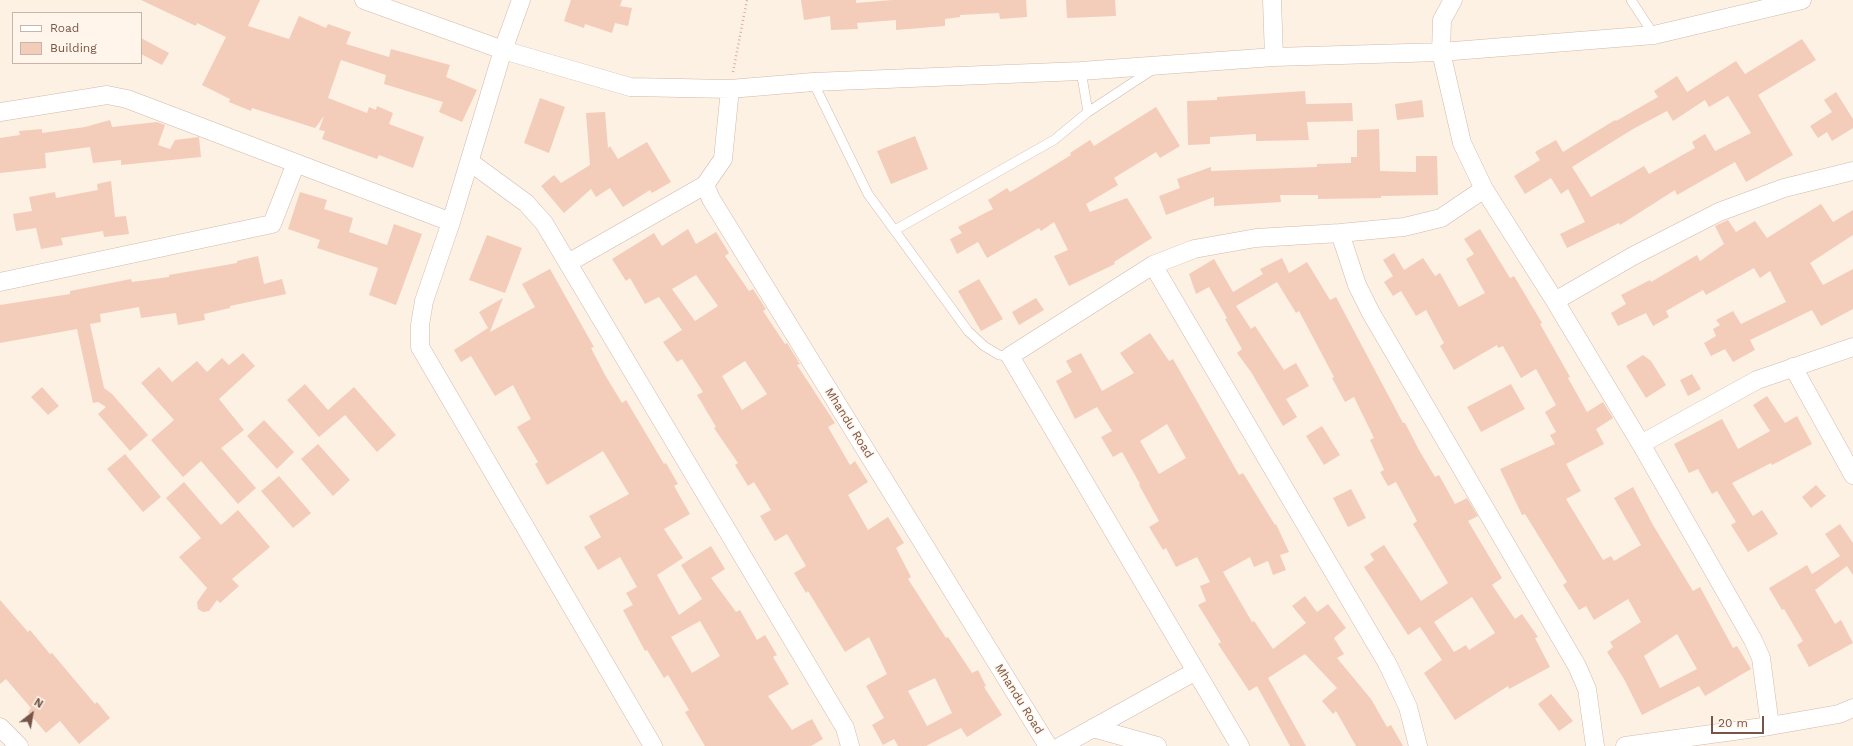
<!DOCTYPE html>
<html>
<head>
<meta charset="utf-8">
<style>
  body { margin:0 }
  #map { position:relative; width:1853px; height:746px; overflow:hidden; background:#fdf1e3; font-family:"Work Sans",sans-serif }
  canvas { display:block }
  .legend { position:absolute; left:12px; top:12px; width:130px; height:52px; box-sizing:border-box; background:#fff5ea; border:1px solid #c8b5a9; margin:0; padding:5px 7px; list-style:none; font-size:12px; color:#765548 }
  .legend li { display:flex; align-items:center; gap:8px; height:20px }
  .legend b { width:20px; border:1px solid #c8b5a9 }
  .north { position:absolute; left:12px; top:694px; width:40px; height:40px; -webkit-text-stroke:3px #fff5ea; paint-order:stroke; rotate:31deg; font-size:11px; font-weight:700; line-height:16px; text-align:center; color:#765548 }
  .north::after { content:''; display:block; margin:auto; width:14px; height:18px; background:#765548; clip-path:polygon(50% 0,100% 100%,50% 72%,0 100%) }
  .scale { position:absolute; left:1711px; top:716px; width:53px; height:18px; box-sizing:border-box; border:2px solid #765548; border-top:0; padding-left:5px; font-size:12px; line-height:14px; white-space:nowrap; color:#765548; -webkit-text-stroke:3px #fff5ea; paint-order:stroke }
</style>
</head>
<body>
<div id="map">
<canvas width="1853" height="746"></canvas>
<ul class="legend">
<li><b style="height:5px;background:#fff"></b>Road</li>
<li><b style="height:11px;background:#f3ccba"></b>Building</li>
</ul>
<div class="north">N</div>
<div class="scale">20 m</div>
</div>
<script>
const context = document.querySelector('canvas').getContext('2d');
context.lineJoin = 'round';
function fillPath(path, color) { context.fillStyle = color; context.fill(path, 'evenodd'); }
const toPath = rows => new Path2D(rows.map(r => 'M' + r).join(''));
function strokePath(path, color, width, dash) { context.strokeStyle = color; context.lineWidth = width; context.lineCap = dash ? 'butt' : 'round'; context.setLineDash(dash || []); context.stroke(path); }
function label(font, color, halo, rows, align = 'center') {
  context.font = font + ' "Work Sans",sans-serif'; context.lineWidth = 3; context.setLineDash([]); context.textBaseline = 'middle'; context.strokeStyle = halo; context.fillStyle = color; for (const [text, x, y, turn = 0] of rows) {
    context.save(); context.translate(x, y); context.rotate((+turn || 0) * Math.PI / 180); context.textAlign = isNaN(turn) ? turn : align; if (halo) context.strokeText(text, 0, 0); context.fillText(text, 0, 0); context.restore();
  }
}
fillPath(toPath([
  [141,0,260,0,248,26,289,39,299,16,326,28,328,24,351,32,346,44,389,57,391,49,450,65,446,77,477,90,462,122,439,112,443,102,384,84,386,75,341,60,328,98,367,113,369,107,376,110,377,106,393,113,389,124,424,137,413,168,379,155,377,159,322,139,325,131,319,130,324,116,315,128,252,108,251,111,229,102,230,99,202,85,226,37,197,23,196,26],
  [571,0,622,0,620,6,632,8,628,26,615,23,612,33,585,24,584,28,564,21],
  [801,0,856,0,856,3,892,0,1026,0,1027,17,1000,19,999,13,960,15,960,17,945,19,945,26,896,30,896,20,857,23,858,29,831,30,830,16,804,20],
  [1066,0,1115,0,1116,16,1067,18],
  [141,38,169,53,162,65,141,54],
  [1802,39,1816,60,1758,95,1793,155,1746,182,1735,162,1677,195,1675,190,1620,225,1619,223,1567,248,1560,234,1585,222,1568,189,1561,194,1551,178,1525,194,1514,176,1540,160,1535,152,1556,140,1563,152,1615,120,1616,121,1658,97,1654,91,1677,76,1687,92,1736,61,1745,74],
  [1728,96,1751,133,1715,151,1705,134,1692,142,1695,148,1649,174,1644,166,1591,197,1572,167,1633,129,1667,111,1673,121,1705,100,1709,107],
  [1305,91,1306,104,1352,103,1353,121,1307,122,1309,140,1256,141,1256,134,1210,137,1210,144,1188,145,1187,101,1217,100,1217,97],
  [1836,92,1853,119,1853,128,1832,141,1827,132,1818,138,1810,126,1832,112,1824,100],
  [540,98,565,107,549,153,524,143],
  [1422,100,1424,117,1397,120,1395,104],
  [1156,107,1180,146,1160,158,1156,152,1114,178,1118,185,1086,204,1090,212,1127,198,1152,238,1114,262,1115,264,1069,286,1054,256,1068,250,1054,222,1041,231,1039,228,987,258,978,242,957,254,950,239,962,233,958,227,993,209,988,200,1007,188,1010,192,1037,176,1071,155,1070,153,1090,140,1094,146],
  [605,112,608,148,610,146,618,159,647,142,671,182,652,193,650,190,623,207,610,188,596,197,591,189,564,213,541,186,554,175,561,183,590,165,586,113],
  [110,120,112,127,157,122,165,125,158,145,170,149,175,140,199,137,201,157,121,165,121,160,93,163,90,147,45,153,46,168,0,173,0,138,20,135,19,131,42,129,42,133,85,127],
  [1379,129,1380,171,1416,172,1416,156,1437,156,1438,195,1381,196,1381,198,1318,199,1318,195,1280,195,1281,202,1214,206,1214,197,1166,215,1159,196,1180,188,1177,179,1211,167,1211,171,1317,167,1317,164,1351,163,1351,157,1357,157,1357,130],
  [915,136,928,169,891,184,877,151],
  [111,181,115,217,126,216,129,234,104,237,103,231,61,238,63,245,41,249,36,228,16,231,13,214,32,211,29,197,55,192,56,198,98,190,97,184],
  [300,192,327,200,324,209,353,218,349,232,387,245,394,224,422,234,396,305,369,295,378,268,317,248,320,240,288,229],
  [1821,204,1833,222,1853,210,1853,235,1810,263,1823,285,1853,269,1853,309,1821,326,1812,310,1750,340,1755,350,1733,362,1725,349,1711,356,1704,343,1716,336,1713,329,1720,325,1716,320,1733,311,1741,324,1786,302,1770,271,1760,278,1754,268,1706,295,1703,290,1666,311,1669,317,1653,326,1646,313,1618,326,1611,313,1626,304,1621,295,1650,280,1651,282,1697,255,1700,261,1724,244,1715,226,1728,220,1736,232,1755,221,1767,238],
  [688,229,696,244,716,232,729,253,725,256,749,291,753,289,766,309,763,311,785,344,787,343,800,364,797,365,835,423,828,427,850,465,855,461,868,482,848,495,868,530,888,517,904,543,896,548,911,577,908,579,946,638,948,637,972,673,978,670,986,686,984,687,1002,715,967,737,961,728,926,746,898,746,894,739,883,745,872,725,884,718,866,686,887,674,869,637,845,652,808,591,806,593,794,573,806,566,787,534,775,541,760,516,771,510,754,482,748,486,735,465,738,463,714,428,716,427,697,395,703,392,682,359,677,362,663,342,682,330,659,297,645,304,630,278,626,281,612,259,654,233,662,246],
  [696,275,718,306,695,321,672,289],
  [745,361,767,394,742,410,722,376],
  [935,678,952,713,927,726,908,691],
  [1480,229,1510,278,1514,276,1542,323,1540,324,1570,377,1568,378,1587,412,1603,402,1613,418,1596,429,1604,444,1566,464,1581,491,1566,499,1603,560,1611,556,1614,561,1641,545,1614,498,1633,487,1653,525,1693,591,1700,587,1733,648,1737,646,1751,669,1705,696,1699,686,1642,715,1624,679,1607,652,1613,647,1610,642,1641,622,1628,599,1594,620,1586,606,1579,610,1563,585,1567,582,1525,514,1522,515,1500,469,1555,444,1550,435,1556,432,1545,412,1556,405,1536,369,1521,378,1503,346,1498,348,1497,345,1454,370,1440,346,1444,343,1426,310,1416,316,1401,291,1393,296,1384,282,1393,276,1383,260,1394,253,1404,270,1423,258,1435,276,1440,273,1459,307,1485,293,1466,259,1474,254,1464,239],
  [1677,634,1697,669,1660,688,1644,656],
  [487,235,522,248,505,293,469,280],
  [258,256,264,284,282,279,286,294,230,306,230,308,204,314,205,320,178,325,176,313,141,318,139,307,100,314,101,322,90,324,104,388,112,394,148,435,130,451,98,414,106,407,98,402,93,403,77,329,0,343,0,305,70,294,70,291,131,279,132,282,169,277,169,275,237,263,237,261],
  [1282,258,1289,273,1307,262,1330,300,1336,297,1403,423,1405,423,1419,450,1435,477,1439,475,1455,504,1467,498,1478,516,1468,521,1502,578,1492,585,1515,619,1522,614,1538,637,1535,638,1550,667,1509,689,1508,686,1455,720,1424,673,1442,660,1420,627,1408,635,1364,567,1374,560,1370,554,1384,545,1421,601,1448,583,1413,524,1417,521,1396,482,1388,486,1380,472,1384,470,1370,440,1374,438,1354,397,1345,402,1332,378,1334,377,1299,311,1296,313,1277,282,1236,306,1251,329,1255,326,1284,370,1296,363,1309,386,1286,399,1297,417,1283,426,1251,372,1237,353,1242,349,1225,319,1227,318,1209,287,1196,294,1189,274,1214,259,1233,292,1263,274,1260,269],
  [1472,597,1495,633,1469,650,1466,645,1454,652,1434,622],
  [550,269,594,347,591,348,605,375,622,403,626,400,664,464,666,463,678,484,674,486,690,514,664,529,683,558,657,575,679,615,702,599,681,565,711,546,725,569,711,578,736,612,740,610,757,640,765,635,777,655,773,657,789,684,768,696,792,730,812,719,823,739,811,746,705,746,685,712,689,710,668,675,664,678,647,650,645,651,623,610,633,605,626,593,637,587,620,557,598,570,584,547,601,537,589,516,629,494,603,451,547,485,535,464,538,462,517,427,531,419,513,385,495,396,471,356,461,362,454,350,488,328,479,312,503,298,490,332,535,307,522,284],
  [700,621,720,656,692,673,671,637],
  [979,279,1003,319,981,331,958,291],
  [1036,298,1044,310,1019,325,1012,312],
  [1150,333,1169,361,1173,359,1239,475,1243,473,1275,525,1276,524,1289,552,1280,555,1286,570,1273,575,1268,561,1254,567,1250,557,1223,572,1252,622,1254,621,1273,649,1306,623,1292,606,1305,596,1317,612,1328,604,1346,628,1334,638,1344,654,1337,658,1371,699,1387,727,1391,725,1403,746,1356,746,1336,711,1333,714,1322,701,1337,688,1305,654,1268,678,1306,746,1290,746,1257,686,1249,691,1218,644,1221,642,1198,605,1206,601,1200,586,1210,582,1197,557,1176,567,1166,548,1163,550,1149,527,1159,521,1139,485,1140,484,1122,452,1113,457,1101,437,1112,431,1097,407,1075,419,1056,381,1072,372,1066,361,1081,353,1102,391,1134,373,1120,353],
  [1167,424,1186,458,1159,474,1140,441],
  [243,353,255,366,219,399,244,430,221,448,256,488,238,504,201,461,183,477,151,440,174,420,141,383,159,367,172,382,197,361,207,372,222,358,229,365],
  [1643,355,1651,361,1666,385,1646,398,1626,366],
  [1692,374,1701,389,1688,396,1680,380],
  [305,384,328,410,354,387,396,435,377,452,345,415,319,437,287,400],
  [1511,384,1525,409,1481,432,1467,407],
  [42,387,59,406,48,415,31,397],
  [1767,396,1785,423,1797,416,1812,444,1772,465,1771,463,1732,483,1753,516,1762,510,1778,534,1748,552,1731,525,1736,522,1717,491,1712,494,1698,469,1689,473,1674,444,1722,419,1738,449,1770,431,1753,405],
  [264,420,294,452,277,469,247,436],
  [1322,426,1340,455,1324,465,1306,436],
  [318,444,350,480,333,496,301,459],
  [125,454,161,497,143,512,107,469],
  [279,476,311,513,293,528,261,491],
  [184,482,221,525,238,510,270,547,232,579,239,586,220,603,217,600,209,611,203,612,198,609,197,602,207,588,179,557,201,538,166,498],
  [1816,485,1826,496,1811,508,1802,497],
  [1351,489,1366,518,1348,527,1333,498],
  [1840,524,1853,543,1853,575,1847,566,1815,590,1835,624,1841,620,1853,643,1809,667,1797,645,1803,641,1784,609,1782,610,1769,588,1807,565,1812,574,1840,556,1825,534],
  [0,600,28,632,30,630,50,654,52,653,95,704,97,702,110,718,79,744,60,721,46,733,28,712,31,708,6,679,0,684],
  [1551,694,1573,721,1559,731,1538,704]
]), '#f3ccba');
const lane = toPath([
  [1631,0,1654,35],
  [813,82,868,194,968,331,984,346,999,355,1010,356],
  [1088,112,1152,70],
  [895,230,1054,140,1088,112,1081,71]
]);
const street = toPath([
  [364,0,503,50,630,87,730,89,813,82,1081,71,1274,57,1441,52,1654,35,1802,0],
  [521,0,503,50,451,222,424,301,420,325,420,347,653,746],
  [1272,0,1274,57],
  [1453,0,1442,20,1441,52,1462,143,1484,189,1555,301,1641,444,1753,640,1761,658,1770,726],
  [730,89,723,159,705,185,711,199,1048,746],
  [0,112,107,95,127,99,451,222],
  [470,162,526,203,544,223,845,728,850,746],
  [1340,233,1357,285,1371,313,1577,666,1587,689,1595,746],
  [568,263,705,185],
  [1153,265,1387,663,1408,707,1418,746],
  [0,282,272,224,296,163],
  [1555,301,1633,256,1719,212,1784,188,1853,171],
  [1793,367,1853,475],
  [1641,444,1757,380,1853,347],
  [0,727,19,746],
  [1093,728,1157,746],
  [1061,746,1196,671],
  [1240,746,1010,356,1153,265,1194,249,1256,238,1340,233,1404,227,1441,218,1484,189],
  [1625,746,1770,726,1839,714,1853,708]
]);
strokePath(lane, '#d1b9ac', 10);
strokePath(street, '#d1b9ac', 19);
strokePath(toPath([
  [733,72,747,0]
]), '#d8af9d', 2.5, [1, 3]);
strokePath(lane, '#fff', 9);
strokePath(street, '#fff', 18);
label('12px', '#765548', '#fff5ea', [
  ["Mhandu Road",849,423,58],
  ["Mhandu Road",1019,699,58]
]);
</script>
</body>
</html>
